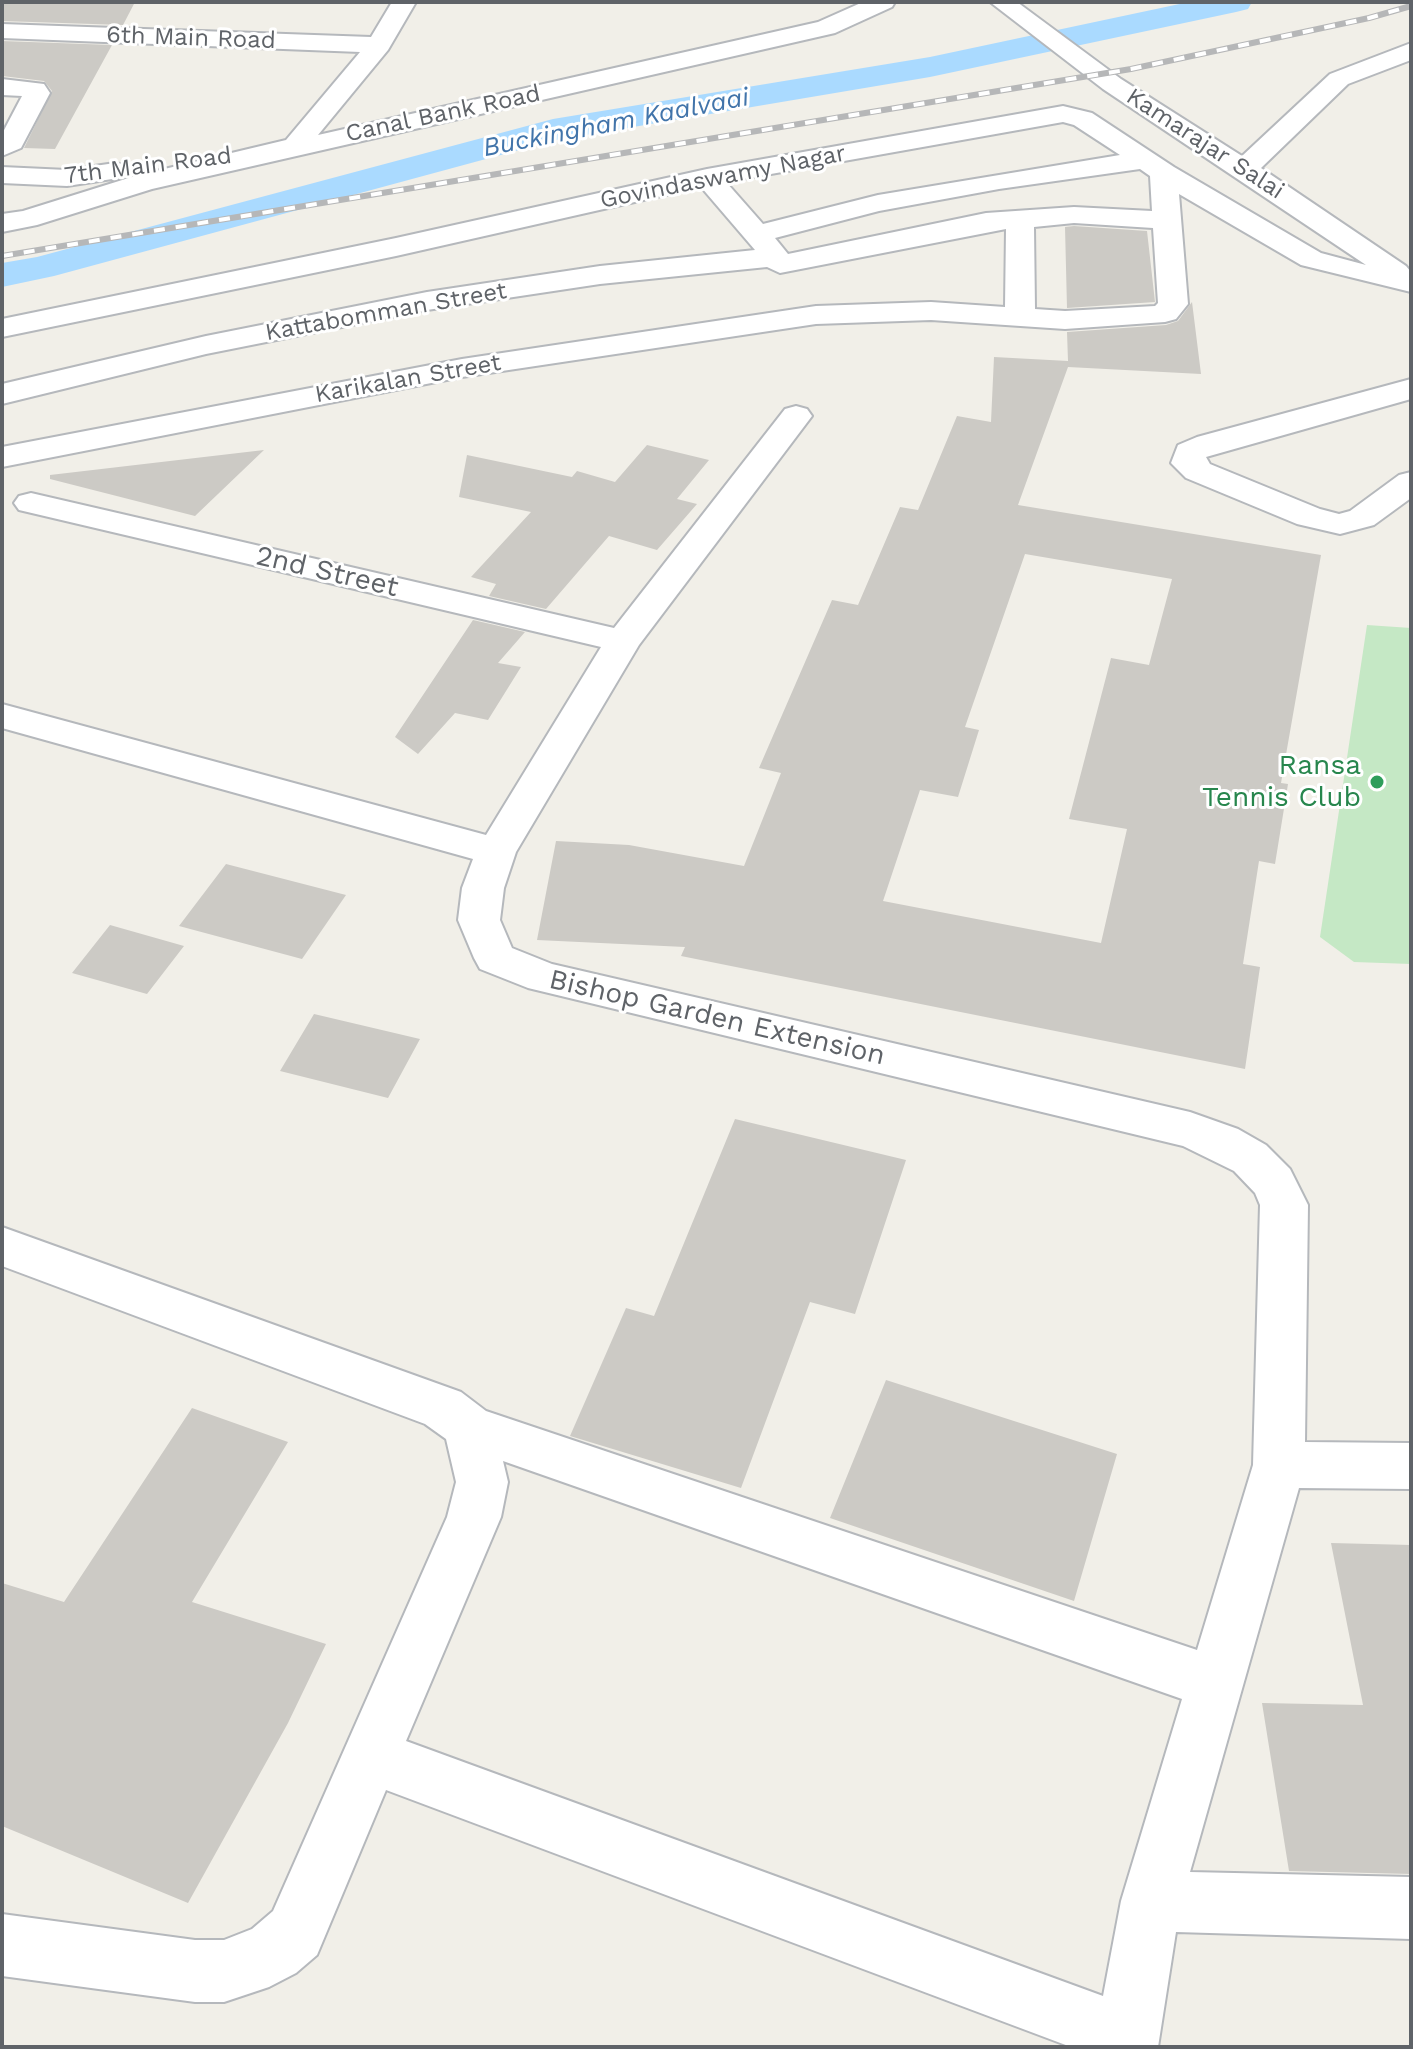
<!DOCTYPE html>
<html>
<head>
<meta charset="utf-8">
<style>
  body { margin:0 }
  #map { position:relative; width:1413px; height:2049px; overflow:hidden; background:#f1efe8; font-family:"Work Sans",sans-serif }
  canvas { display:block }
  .frame { position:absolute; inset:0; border:4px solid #5f6368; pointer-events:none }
</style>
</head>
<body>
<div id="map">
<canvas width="1413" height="2049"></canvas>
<div class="frame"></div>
</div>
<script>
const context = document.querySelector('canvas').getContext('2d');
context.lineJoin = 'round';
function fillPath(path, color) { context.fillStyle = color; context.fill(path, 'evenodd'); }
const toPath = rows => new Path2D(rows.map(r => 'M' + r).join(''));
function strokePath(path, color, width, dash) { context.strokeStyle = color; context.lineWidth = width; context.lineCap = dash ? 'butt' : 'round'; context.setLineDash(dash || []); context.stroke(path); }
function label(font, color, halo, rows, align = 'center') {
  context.font = font + ' "Work Sans",sans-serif'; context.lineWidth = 6; context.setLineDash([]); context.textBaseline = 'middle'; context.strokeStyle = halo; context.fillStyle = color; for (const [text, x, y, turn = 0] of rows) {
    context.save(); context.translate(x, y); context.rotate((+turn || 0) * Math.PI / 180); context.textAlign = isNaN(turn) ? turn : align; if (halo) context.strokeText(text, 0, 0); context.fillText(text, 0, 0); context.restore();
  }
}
fillPath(toPath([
  [1367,625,1411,628,1411,964,1354,962,1320,937]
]), '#c5e8c5');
fillPath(toPath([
  [1189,2,1252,2,1248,9,1236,12,930,77,556,140,54,276,2,287,2,263,37,257,553,119,930,57,1189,2]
]), '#aadaff');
fillPath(toPath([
  [2,2,135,2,123,25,2,21],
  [2,41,112,45,55,149,24,148,52,91,44,81,2,76],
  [1074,226,1147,231,1155,302,1067,308,1065,227],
  [1192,302,1201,374,1068,367,1018,505,1321,555,1281,783,1288,784,1275,864,1259,861,1243,964,1260,967,1245,1069,681,956,685,947,537,940,556,841,629,845,744,866,781,773,759,768,832,600,858,605,900,507,918,510,957,416,991,422,994,357,1068,361,1067,332,1166,325,1178,321],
  [1025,554,1172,579,1149,665,1111,658,1069,819,1127,829,1101,943,883,901,920,790,958,797,979,730,965,727],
  [647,445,709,460,677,499,697,504,657,550,609,536,546,609,489,596,496,584,471,577,531,512,459,497,467,455,572,477,577,471,615,482],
  [264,450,195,516,50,479,50,475],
  [473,620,525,632,498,663,521,667,488,720,455,713,418,754,395,737],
  [226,864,346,895,302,959,179,926],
  [110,925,184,946,147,994,72,973],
  [314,1014,420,1039,388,1098,280,1071],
  [735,1119,906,1160,855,1314,810,1302,741,1488,570,1436,626,1308,654,1316],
  [886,1380,1117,1454,1074,1601,830,1518],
  [192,1408,288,1442,192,1602,326,1644,288,1723,188,1903,2,1826,2,1583,64,1602],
  [1331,1543,1411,1545,1411,1874,1289,1871,1262,1703,1363,1705]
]), '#cccac5');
const minor = toPath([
  [392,2,416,2,388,50,318,135,818,22,863,2,895,2,892,7,835,33,152,189,37,225,2,232,2,214,23,211,135,176,286,140,360,52,2,38,2,24,371,37,392,2],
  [990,2,1017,2,1121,79,1242,156,1330,74,1411,43,1411,60,1348,84,1261,168,1406,266,1411,272,1411,292,1301,265,1179,194,1188,304,1176,319,1165,322,1065,329,931,320,816,324,462,377,2,467,2,447,462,359,816,306,931,302,1005,307,1006,229,780,273,767,267,600,284,427,310,206,354,2,404,2,384,206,336,427,292,600,266,755,250,701,187,396,256,2,337,2,319,396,238,707,169,1063,106,1092,113,1174,167,1321,253,1366,265,1103,89,990,2],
  [1063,122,1074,125,1120,155,878,195,763,224,726,182,1063,122],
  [1140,169,1150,176,1152,211,1074,207,986,213,788,254,775,238,879,211,999,189,1140,169],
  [1074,223,1153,228,1158,303,1155,306,1065,311,1035,309,1034,227,1074,223],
  [2,79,44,84,50,93,21,148,2,156,2,134,22,96,2,95,2,79],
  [115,163,125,165,129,171,125,177,67,186,2,183,2,167,67,170,115,163],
  [1411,379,1411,399,1206,457,1210,464,1320,509,1339,514,1350,511,1399,475,1411,472,1411,498,1374,525,1340,534,1297,524,1186,478,1171,463,1178,445,1197,437,1411,379],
  [796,406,807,409,812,416,639,645,516,852,504,888,500,920,512,948,552,964,1190,1112,1238,1129,1266,1145,1290,1169,1308,1205,1305,1442,1411,1443,1411,1489,1299,1488,1190,1872,1411,1877,1411,1939,1176,1932,1158,2047,1071,2047,386,1790,317,1955,296,1973,269,1987,224,2002,195,2002,2,1976,2,1914,195,1940,224,1940,252,1929,273,1911,447,1517,456,1482,446,1439,425,1424,2,1266,2,1227,461,1392,486,1411,1197,1650,1253,1465,1260,1205,1255,1193,1234,1171,1183,1146,528,988,480,969,474,958,458,920,462,888,473,859,2,728,2,704,486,835,601,647,19,510,14,503,19,496,31,493,614,628,785,409,796,406],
  [503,1461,1182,1699,1121,1901,1103,1996,406,1741,501,1517,508,1482,503,1461]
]);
strokePath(minor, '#b5b8bc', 4);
fillPath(minor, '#fff');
const rail = toPath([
  [2,256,1131,69,1369,18,1411,6]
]);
strokePath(rail, '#b6b7b8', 6);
strokePath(rail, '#fff', 4, [11]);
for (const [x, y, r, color] of [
  [1377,782,8,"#2e9e5b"]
]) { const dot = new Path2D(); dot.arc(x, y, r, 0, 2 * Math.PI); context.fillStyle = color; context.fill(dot); strokePath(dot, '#fff', 3); }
label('24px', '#5f6368', '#fff', [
  ["6th Main Road",191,38,2],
  ["Canal Bank Road",443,114,-12],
  ["Kamarajar Salai",1205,144,33],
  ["7th Main Road",148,166,-7],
  ["Govindaswamy Nagar",723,177,-11],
  ["Kattabomman Street",386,312,-10],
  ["Karikalan Street",408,379,-10]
]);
label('italic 26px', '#4174aa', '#fff', [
  ["Buckingham Kaalvaai",616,123,-11]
]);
label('28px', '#5f6368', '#fff', [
  ["2nd Street",327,572,13],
  ["Bishop Garden Extension",717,1018,13]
]);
label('28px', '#27864d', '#fff', [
  ["Ransa",1361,766],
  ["Tennis Club",1361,798]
], 'right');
</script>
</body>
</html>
